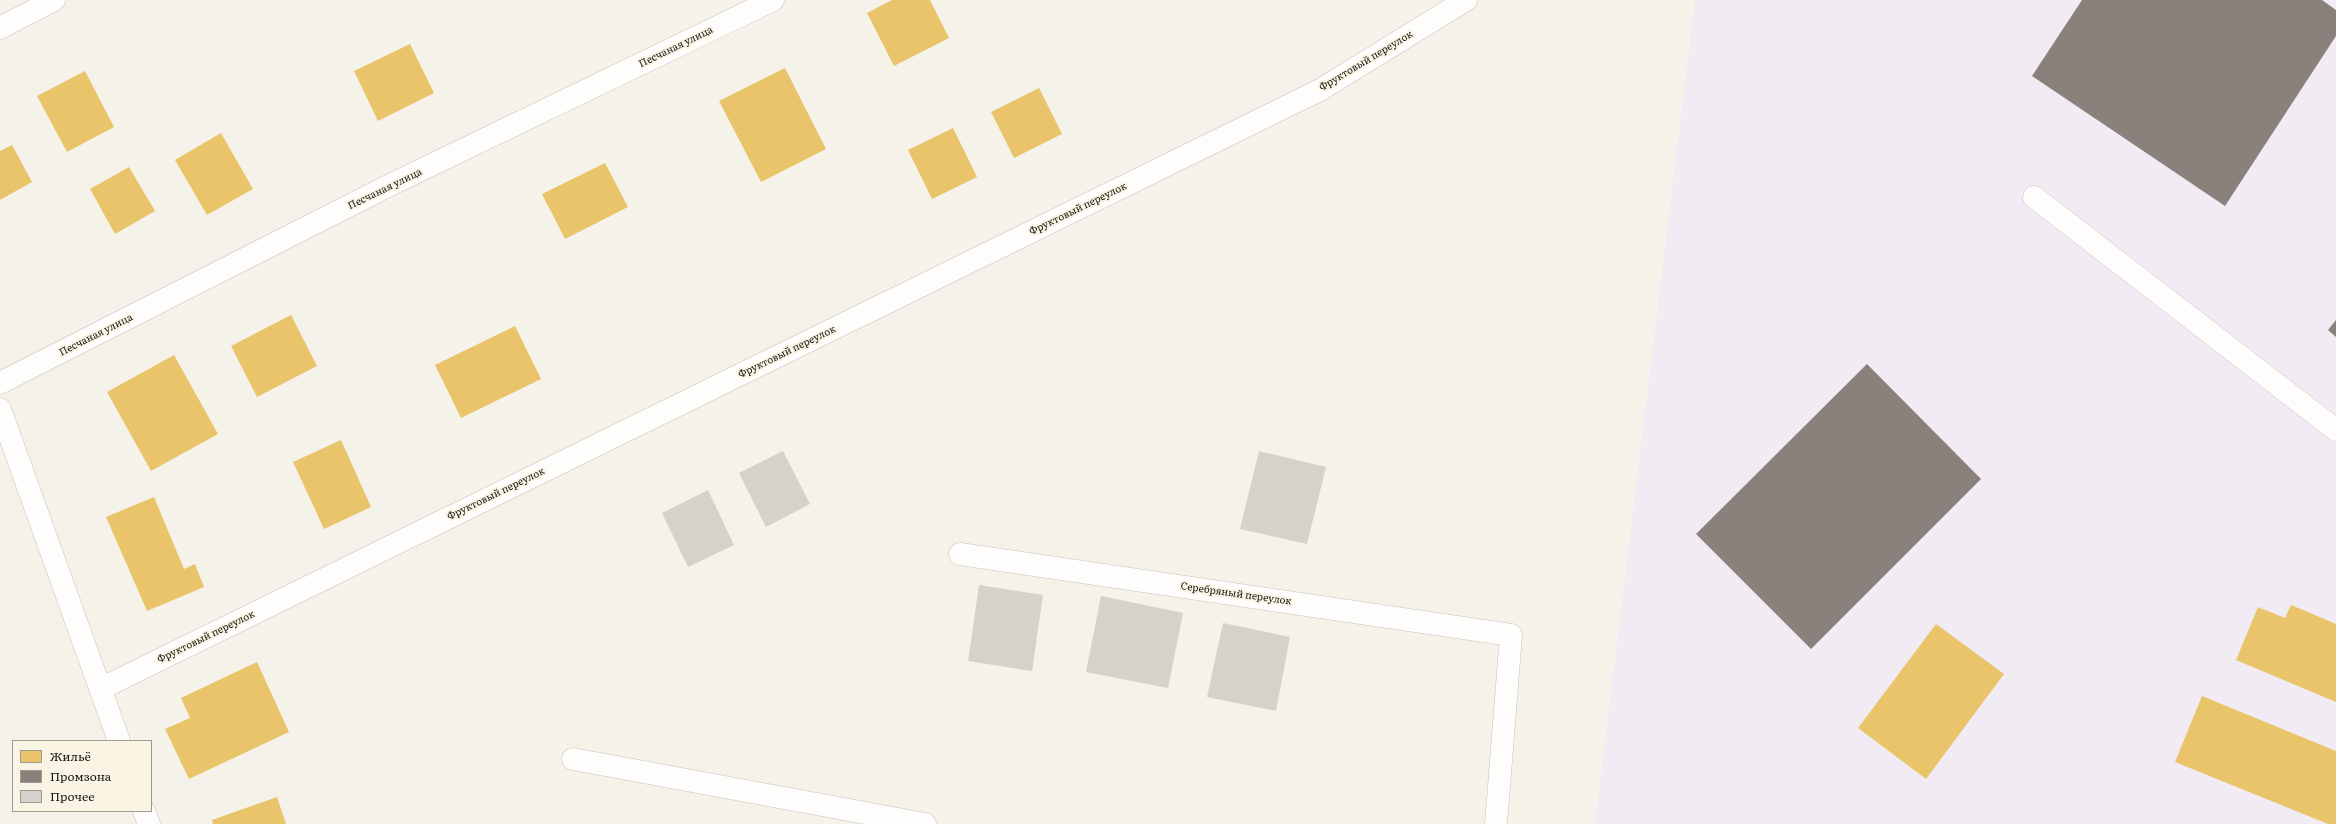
<!DOCTYPE html>
<html>
<head>
<meta charset="utf-8">
<style>
  body { margin:0 }
  #map { position:relative; width:2336px; height:824px; overflow:hidden; background:#f5f2ea; font-family:Literata,serif }
  canvas { display:block }
  .legend { position:absolute; left:12px; top:740px; width:140px; height:72px; box-sizing:border-box; background:#faf4e5; border:1px solid #9f9b90; margin:0; padding:5px 7px; list-style:none; font-size:12px; color:#171510 }
  .legend li { display:flex; align-items:center; gap:8px; height:20px }
  .legend b { width:20px; border:1px solid #9f9b90 }
</style>
</head>
<body>
<div id="map">
<canvas width="2336" height="824"></canvas>
<ul class="legend">
<li><b style="height:11px;background:#e9c46a"></b>Жильё</li>
<li><b style="height:11px;background:#8a817c"></b>Промзона</li>
<li><b style="height:11px;background:#d5d1cb"></b>Прочее</li>
</ul>
</div>
<script>
const context = document.querySelector('canvas').getContext('2d');
context.lineJoin = 'round';
function fillPath(path, color) { context.fillStyle = color; context.fill(path, 'evenodd'); }
const toPath = rows => new Path2D(rows.map(r => 'M' + r).join(''));
function strokePath(path, color, width, dash) { context.strokeStyle = color; context.lineWidth = width; context.lineCap = dash ? 'butt' : 'round'; context.setLineDash(dash || []); context.stroke(path); }
function label(font, color, halo, rows, align = 'center') {
  context.font = font + ' Literata,serif'; context.lineWidth = 4; context.setLineDash([]); context.textBaseline = 'middle'; context.strokeStyle = halo; context.fillStyle = color; for (const [text, x, y, turn = 0] of rows) {
    context.save(); context.translate(x, y); context.rotate((+turn || 0) * Math.PI / 180); context.textAlign = isNaN(turn) ? turn : align; if (halo) context.strokeText(text, 0, 0); context.fillText(text, 0, 0); context.restore();
  }
}
fillPath(toPath([
  [1695,0,2336,0,2336,824,1595,824]
]), '#f1ebf4');
fillPath(toPath([
  [892,0,930,0,949,38,894,66,867,13],
  [410,44,434,93,378,121,354,71],
  [785,68,826,149,761,182,719,101],
  [85,71,114,127,67,152,37,96],
  [1039,88,1062,134,1014,158,991,112],
  [953,128,977,177,932,199,908,150],
  [221,133,253,189,207,215,175,160],
  [12,145,32,182,0,200,0,151],
  [605,163,628,207,565,239,542,194],
  [129,167,155,211,115,234,90,189],
  [291,315,317,366,257,397,231,346],
  [515,326,541,379,461,418,435,365],
  [174,355,218,434,151,471,107,392],
  [341,440,371,507,324,529,293,462],
  [154,497,184,569,195,564,204,587,147,611,106,517],
  [2291,605,2336,624,2336,702,2236,660,2258,607,2285,618],
  [1936,624,2004,674,1926,779,1858,728],
  [257,662,289,732,189,779,165,729,190,718,181,698],
  [2202,696,2336,751,2336,824,2328,824,2175,762],
  [277,797,286,824,213,824,212,820]
]), '#e9c46a');
fillPath(toPath([
  [2082,0,2322,0,2336,10,2336,36,2225,206,2032,76],
  [2336,320,2336,337,2328,330],
  [1867,364,1981,479,1811,649,1696,534]
]), '#8a817c');
fillPath(toPath([
  [783,451,810,504,766,527,739,473],
  [1259,451,1326,467,1307,544,1240,529],
  [708,490,734,545,688,567,662,513],
  [979,585,1043,595,1032,671,968,661],
  [1101,596,1183,613,1168,688,1086,672],
  [1223,623,1290,637,1276,711,1207,697]
]), '#d5d1cb');
const minor = toPath([
  [0,28,54,0],
  [2034,197,2336,430],
  [0,383,390,185,773,0],
  [0,409,119,741],
  [960,554,1511,635,1496,824],
  [100,689,1320,90,1466,0],
  [573,759,925,824],
  [144,811,149,824]
]);
strokePath(minor, '#c6c3bd', 23);
strokePath(minor, '#fefdfc', 22);
label('10px', '#171510', '#faf4e5', [
  ["Песчаная улица",676,47,-26],
  ["Фруктовый переулок",1366,61,-31],
  ["Песчаная улица",385,189,-26],
  ["Фруктовый переулок",1078,209,-26],
  ["Песчаная улица",96,335,-27],
  ["Фруктовый переулок",787,352,-26],
  ["Фруктовый переулок",496,494,-26],
  ["Серебряный переулок",1236,594,8],
  ["Фруктовый переулок",206,637,-26]
]);
</script>
</body>
</html>
